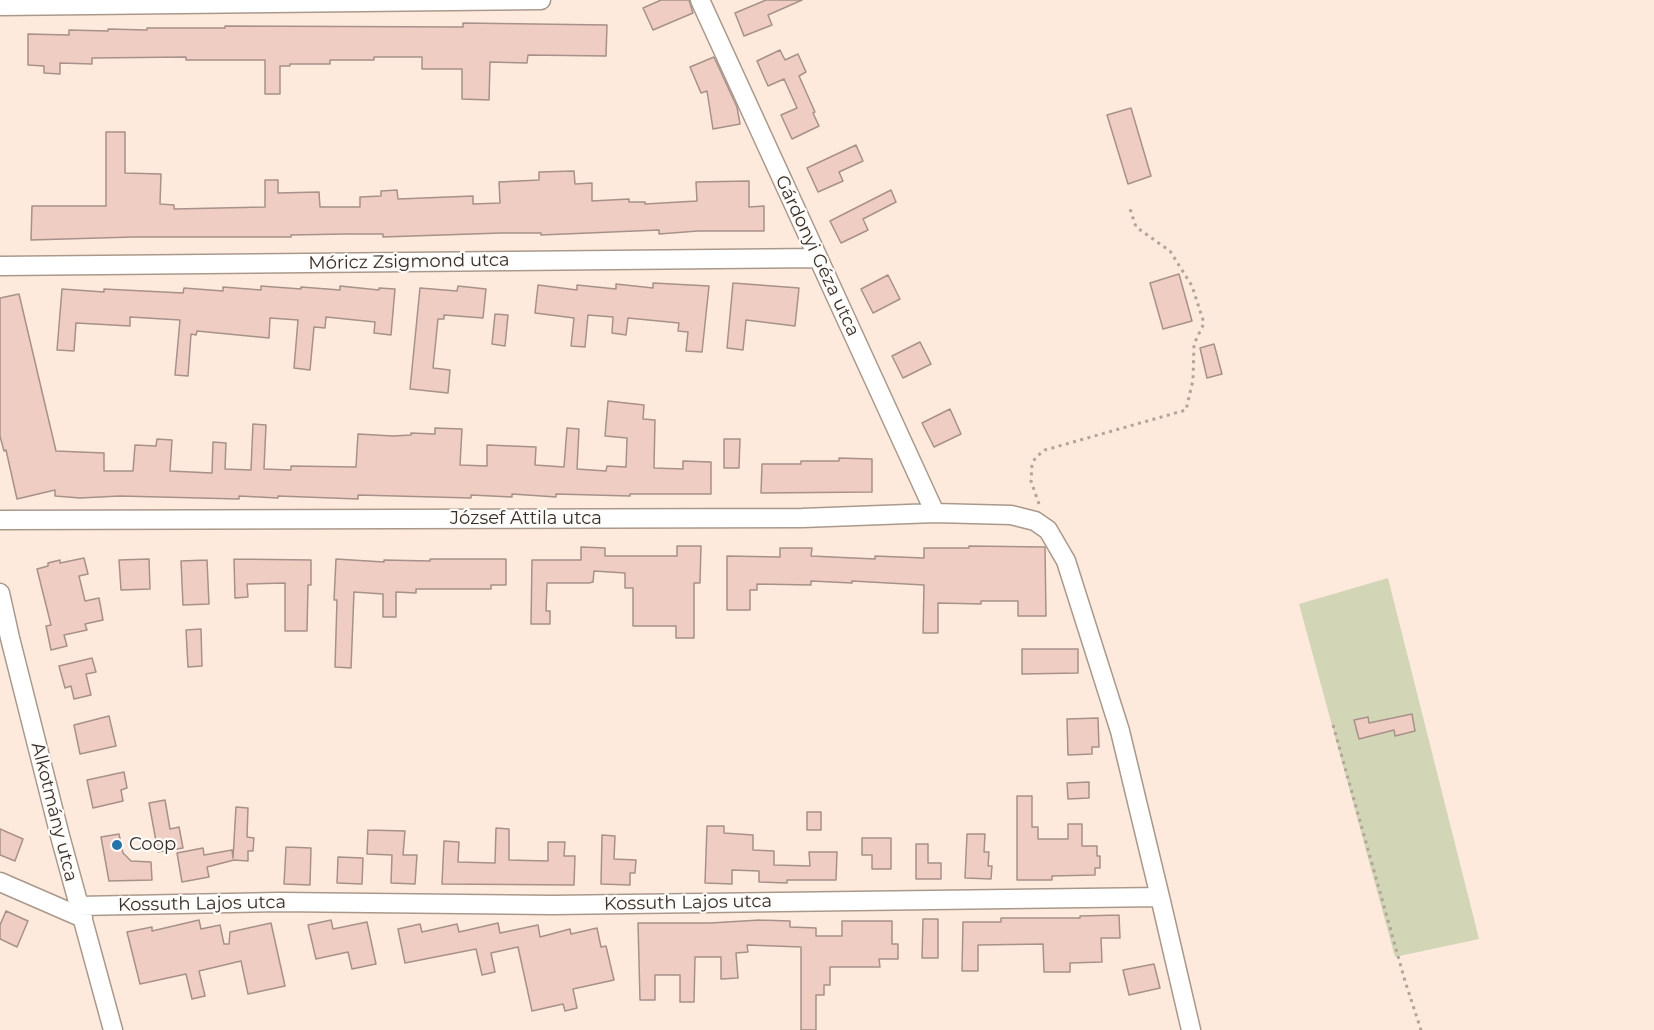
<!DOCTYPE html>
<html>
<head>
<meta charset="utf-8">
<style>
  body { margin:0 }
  canvas { display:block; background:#fdeadc }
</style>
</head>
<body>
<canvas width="1654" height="1030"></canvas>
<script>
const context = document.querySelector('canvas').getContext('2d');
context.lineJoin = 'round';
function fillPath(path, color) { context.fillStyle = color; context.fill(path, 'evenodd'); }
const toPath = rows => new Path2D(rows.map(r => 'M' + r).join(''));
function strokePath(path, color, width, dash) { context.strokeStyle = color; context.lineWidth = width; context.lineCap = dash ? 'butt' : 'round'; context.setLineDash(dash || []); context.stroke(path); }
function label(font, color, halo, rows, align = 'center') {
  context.font = font + ' Montserrat,sans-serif'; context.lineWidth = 4.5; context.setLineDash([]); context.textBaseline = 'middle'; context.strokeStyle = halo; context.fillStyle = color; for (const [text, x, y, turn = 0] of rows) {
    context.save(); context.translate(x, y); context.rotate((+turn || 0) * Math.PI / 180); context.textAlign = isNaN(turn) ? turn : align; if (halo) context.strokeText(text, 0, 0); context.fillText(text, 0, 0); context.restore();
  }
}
fillPath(toPath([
  [1388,578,1479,939,1395,957,1299,604]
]), '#d2d6b7');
const building = toPath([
  [661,0,689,0,693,13,653,30,643,8,661,0],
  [766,0,802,0,768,15,772,25,744,36,735,13,766,0],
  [463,23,607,25,606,56,528,55,527,63,490,62,489,100,462,99,462,69,422,69,422,57,374,57,374,60,330,60,330,64,290,64,290,66,280,66,280,94,265,94,265,60,186,60,186,57,92,58,92,64,60,63,60,74,44,73,44,66,28,65,28,34,69,35,69,30,108,31,108,29,147,30,147,28,225,28,225,26,463,27,463,23],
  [780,50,785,60,798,54,806,72,799,76,815,112,813,113,819,126,792,139,781,115,797,108,784,79,768,86,757,61,780,50],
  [714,57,737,107,740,124,713,129,707,91,701,93,690,67,714,57],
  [1131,108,1151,176,1128,184,1107,115,1131,108],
  [106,132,125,132,125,173,161,174,160,204,174,205,174,209,265,207,265,180,278,180,278,193,319,192,320,207,360,207,360,197,381,196,381,191,397,190,398,199,473,196,473,204,500,203,499,182,539,180,539,172,574,171,575,184,592,183,592,201,629,199,629,202,645,202,645,204,697,201,696,182,749,181,749,207,764,206,764,231,698,231,659,234,659,230,541,235,541,233,501,233,383,237,383,234,345,234,291,235,291,237,133,237,31,240,32,206,106,206,106,132],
  [856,145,863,161,839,172,843,181,818,192,807,168,856,145],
  [891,190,896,202,863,219,868,230,841,243,830,221,891,190],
  [1179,274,1192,321,1163,329,1150,283,1179,274],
  [888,275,900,299,873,313,861,289,888,275],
  [653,283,709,286,702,352,686,351,688,332,678,331,679,323,628,318,626,335,612,333,613,317,588,315,585,347,571,346,574,318,535,313,538,285,577,290,577,285,616,289,616,284,653,288,653,283],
  [733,283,799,288,795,326,746,320,743,350,727,348,733,283],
  [261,286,301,289,301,287,340,290,340,286,379,290,379,288,395,289,391,335,374,333,375,322,326,317,325,328,314,327,310,370,294,368,298,320,270,318,269,338,197,331,196,335,191,334,188,376,175,375,180,320,130,317,130,326,76,323,74,351,57,350,62,289,104,292,104,289,183,293,184,288,223,291,223,287,261,290,261,286],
  [458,286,486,289,483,318,444,315,444,319,438,319,433,368,450,370,448,393,410,389,420,288,457,291,458,286],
  [19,294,56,451,104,453,104,471,133,471,135,445,156,446,157,439,172,440,170,471,212,473,213,442,226,443,225,469,251,470,253,424,266,425,264,469,291,470,291,466,356,467,358,434,393,436,411,435,411,433,435,434,435,428,462,429,460,465,487,466,487,445,536,447,535,465,564,467,567,428,579,429,577,469,606,471,607,466,626,467,627,438,605,436,608,401,644,405,643,419,655,420,654,468,683,469,683,461,711,462,711,494,630,494,630,496,556,494,556,497,512,494,512,497,471,495,471,498,358,495,358,499,278,496,278,498,239,496,239,499,120,496,80,498,55,496,55,490,17,499,6,450,4,451,0,436,0,298,19,294],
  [495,314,508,315,505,346,492,344,495,314],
  [920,342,931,364,903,378,892,356,920,342],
  [1214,344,1222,374,1207,378,1200,348,1214,344],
  [950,409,961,434,934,447,922,423,950,409],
  [724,439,740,439,739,468,724,468,724,439],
  [839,458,872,459,872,492,761,493,762,464,801,464,801,461,839,461,839,458],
  [677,546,701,546,700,583,694,583,694,638,676,638,676,626,633,626,633,588,625,588,625,573,594,571,593,582,589,583,547,583,546,611,550,611,550,624,531,624,532,560,581,560,581,547,605,548,605,556,677,556,677,546],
  [969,546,1045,547,1046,616,1018,616,1018,601,981,601,981,604,938,603,938,633,923,633,924,585,852,581,852,583,811,581,811,585,757,584,757,590,750,590,750,610,727,610,727,556,780,557,780,548,812,548,811,556,875,559,875,556,924,558,924,548,969,548,969,546],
  [84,558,88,574,79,576,85,601,99,598,103,620,85,624,87,630,64,635,67,646,51,650,46,626,51,625,37,569,48,566,48,563,60,560,60,563,84,558],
  [149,559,150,589,121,590,119,560,149,559],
  [234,559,311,560,311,585,308,585,307,631,285,631,285,583,247,584,248,597,235,598,234,559],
  [336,559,384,562,384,560,430,561,430,559,506,559,506,585,491,585,491,589,416,589,416,593,396,592,396,617,383,617,383,594,354,592,351,668,335,667,337,600,334,600,336,559],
  [207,560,209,604,183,605,181,561,207,560],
  [201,629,202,666,188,667,186,630,201,629],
  [1022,649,1078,649,1078,673,1022,674,1022,649],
  [92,658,96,672,86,674,91,695,74,699,71,686,65,688,59,666,92,658],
  [1412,714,1415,731,1395,736,1394,730,1359,739,1354,720,1368,717,1369,723,1412,714],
  [109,716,116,746,80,754,74,725,109,716],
  [1098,718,1099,747,1092,747,1092,754,1068,755,1067,719,1098,718],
  [124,772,127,788,121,790,123,801,93,808,87,780,124,772],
  [1089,782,1089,798,1068,799,1067,783,1089,782],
  [1017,796,1032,796,1032,827,1038,827,1038,839,1068,839,1068,824,1082,824,1082,846,1097,846,1097,856,1100,856,1100,868,1095,868,1095,875,1052,876,1052,880,1017,880,1017,796],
  [165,800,170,829,179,827,183,848,158,852,149,803,165,800],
  [236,807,248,808,247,837,254,838,253,851,248,851,248,861,234,860,207,867,209,877,182,882,177,853,203,848,204,855,232,850,233,858,236,807],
  [807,812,821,812,821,830,807,830,807,812],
  [707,826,724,826,724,833,753,835,753,850,774,851,774,865,810,866,809,852,837,852,836,880,787,880,787,883,759,882,759,871,732,870,732,884,705,883,707,826],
  [496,828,509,829,509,860,548,861,548,842,565,842,564,856,575,856,574,885,442,884,444,841,459,842,458,862,495,863,496,828],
  [0,829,23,839,15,861,0,855,0,829],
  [368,830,405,831,403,855,417,855,415,884,391,883,392,855,367,854,368,830],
  [119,834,123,853,131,861,151,862,152,880,109,881,101,837,119,834],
  [967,834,985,834,984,852,989,852,988,866,992,866,991,879,965,878,967,834],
  [602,835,615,836,614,859,636,860,635,873,630,873,630,885,601,884,602,835],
  [862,838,891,838,891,869,872,869,872,855,862,855,862,838],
  [916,844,928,844,928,863,941,863,941,879,916,879,916,844],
  [286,847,311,848,310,885,284,884,286,847],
  [338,857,363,858,362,884,337,883,338,857],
  [6,911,28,921,17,947,0,939,0,925,6,911],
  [1119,915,1120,938,1101,938,1102,962,1070,963,1070,972,1044,972,1043,944,978,945,978,971,962,971,963,922,1001,922,1001,918,1080,918,1080,916,1119,915],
  [923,919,938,919,938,958,922,958,923,919],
  [199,920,201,929,220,925,224,944,229,944,230,932,271,923,285,986,248,994,241,961,199,971,205,996,192,999,186,974,140,984,127,932,152,927,152,931,199,920],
  [331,920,333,929,367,922,376,964,352,969,348,952,316,959,308,925,331,920],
  [760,920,790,921,790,927,816,928,816,936,842,936,842,921,892,921,892,944,898,944,898,959,879,959,880,967,830,967,830,985,824,985,824,995,816,995,816,1030,801,1030,801,947,747,945,748,952,736,953,738,978,721,979,721,957,695,957,694,1002,680,1002,680,975,655,975,655,1000,640,1000,638,923,710,923,760,920],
  [498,923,500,933,538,925,540,937,570,929,571,934,597,928,601,947,606,946,614,980,573,989,577,1008,565,1011,563,1004,532,1011,518,947,491,953,495,972,482,975,476,949,405,963,398,929,420,924,422,932,457,924,459,932,498,923],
  [1154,964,1160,988,1129,995,1123,970,1154,964]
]);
fillPath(building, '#efcdc2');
strokePath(building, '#a7918a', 1.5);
const minor = toPath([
  [700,0,935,513],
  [0,6,541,0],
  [0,266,818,258],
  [0,520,802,518,935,513,1011,515,1035,521,1048,530,1066,561,1120,731,1160,897],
  [0,593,10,638,60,836,113,1030],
  [0,882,83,918],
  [79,906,279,902,552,905,1160,897,1191,1030]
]);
strokePath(minor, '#aa998b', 21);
strokePath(toPath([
  [1039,504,1031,481,1032,464,1036,457,1045,450,1186,410,1193,380,1194,344,1204,323,1192,286,1170,251,1136,227,1129,206],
  [1333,725,1405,981,1421,1030]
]), '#b2a499', 3, [3, 4.5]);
strokePath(minor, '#fff', 18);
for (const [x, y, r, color] of [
  [117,845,6,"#2973a7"]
]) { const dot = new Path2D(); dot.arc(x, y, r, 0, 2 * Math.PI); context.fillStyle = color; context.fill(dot); strokePath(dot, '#fefbf8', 2); }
label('18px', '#362f2a', '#fefbf8', [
  ["Gárdonyi Géza utca",817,256,65],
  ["Móricz Zsigmond utca",409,262,-1],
  ["József Attila utca",526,519],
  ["Alkotmány utca",54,812,76],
  ["Kossuth Lajos utca",688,903,-1],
  ["Kossuth Lajos utca",202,904,-1]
]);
label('18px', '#362f2a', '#fefbf8', [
  ["Coop",129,845]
], 'left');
</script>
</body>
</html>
